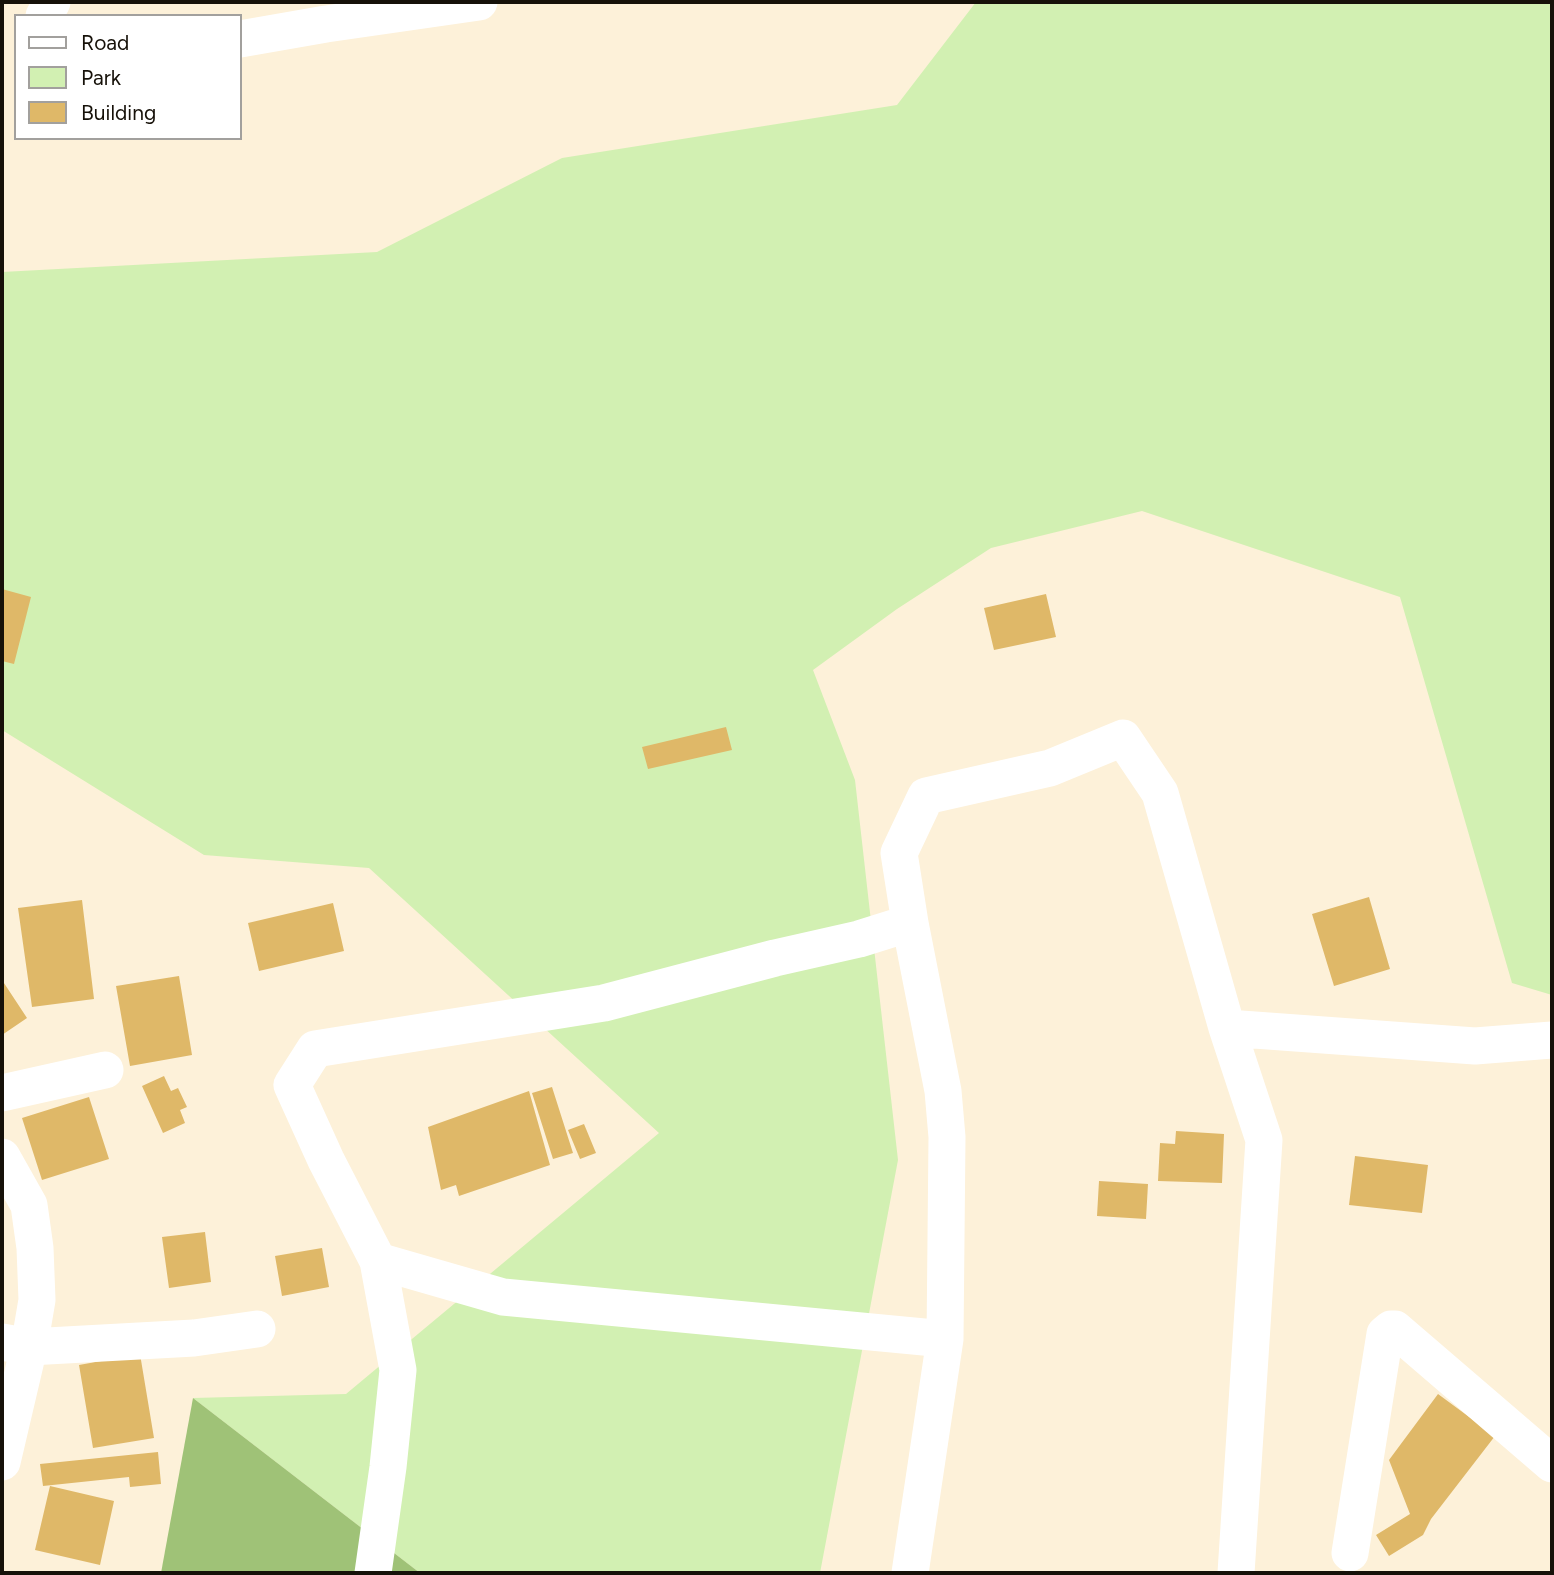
<!DOCTYPE html>
<html>
<head>
<meta charset="utf-8">
<style>
  body { margin:0 }
  #map { position:relative; width:1554px; height:1575px; overflow:hidden; background:#fdf1d9; font-family:Figtree,sans-serif }
  canvas { display:block }
  .frame { position:absolute; inset:0; border:4px solid #161109; pointer-events:none }
  .legend { position:absolute; left:14px; top:14px; width:228px; height:126px; box-sizing:border-box; background:#fff; border:2px solid #a2a09d; margin:0; padding:9px 12px; list-style:none; font-size:21px; color:#161109 }
  .legend li { display:flex; align-items:center; gap:14px; height:35px }
  .legend b { width:35px; border:2px solid #a2a09d }
</style>
</head>
<body>
<div id="map">
<canvas width="1554" height="1575"></canvas>
<div class="frame"></div>
<ul class="legend">
<li><b style="height:9px;background:#fff"></b>Road</li>
<li><b style="height:19px;background:#d2f0b2"></b>Park</li>
<li><b style="height:19px;background:#dfb868"></b>Building</li>
</ul>
</div>
<script>
const context = document.querySelector('canvas').getContext('2d');
context.lineJoin = 'round';
function fillPath(path, color) { context.fillStyle = color; context.fill(path, 'evenodd'); }
const toPath = rows => new Path2D(rows.map(r => 'M' + r).join(''));
function strokePath(path, color, width, dash) { context.strokeStyle = color; context.lineWidth = width; context.lineCap = dash ? 'butt' : 'round'; context.setLineDash(dash || []); context.stroke(path); }
fillPath(toPath([
  [976,2,1552,2,1552,995,1512,983,1400,597,1142,511,991,548,897,609,813,670,855,780,898,1160,820,1573,420,1573,193,1398,346,1394,659,1133,369,868,204,855,2,730,2,272,377,252,562,158,897,105]
]), '#d2f0b2');
fillPath(toPath([
  [193,1398,420,1573,161,1573]
]), '#9fc277');
fillPath(toPath([
  [2,589,31,597,14,664,2,661],
  [1046,594,1056,637,994,650,984,608],
  [726,727,732,750,648,769,642,747],
  [1369,897,1390,969,1334,986,1312,914],
  [82,900,94,999,32,1007,18,908],
  [333,903,344,951,259,971,248,923],
  [179,976,192,1055,130,1066,116,986],
  [2,980,27,1018,2,1035],
  [164,1076,171,1091,178,1088,187,1107,180,1110,185,1123,163,1133,142,1086],
  [552,1087,573,1153,553,1159,532,1093],
  [529,1091,550,1165,459,1196,456,1185,441,1190,428,1127],
  [89,1097,109,1159,42,1180,22,1118],
  [584,1124,596,1153,580,1159,568,1130],
  [1176,1131,1224,1134,1222,1183,1158,1181,1160,1143,1175,1144],
  [1355,1156,1428,1165,1422,1213,1349,1205],
  [1099,1181,1148,1184,1146,1219,1097,1216],
  [205,1232,211,1282,169,1288,162,1237],
  [322,1248,329,1287,282,1296,275,1256],
  [140,1354,154,1438,93,1448,79,1365],
  [1438,1394,1495,1436,1431,1519,1423,1535,1389,1556,1376,1535,1410,1514,1389,1460],
  [158,1452,161,1484,130,1487,129,1477,43,1486,40,1464],
  [50,1486,114,1501,100,1565,35,1550]
]), '#dfb868');
strokePath(toPath([
  [44,16,52,2],
  [240,39,326,24,479,2],
  [910,923,899,853,926,796,1050,768,1123,738,1160,793,1227,1028,1264,1140,1236,1573],
  [1227,1028,1475,1046,1552,1040],
  [2,1093,105,1070],
  [2,1157,29,1205,35,1248,37,1300,29,1347,2,1462],
  [378,1261,503,1297,945,1339],
  [2,1342,29,1347,194,1338,257,1329],
  [1350,1553,1385,1334,1391,1329,1395,1329,1552,1464],
  [373,1573,388,1467,398,1370,378,1261,326,1160,292,1085,315,1049,604,1003,775,958,859,939,910,923,943,1091,947,1137,945,1339,910,1573]
]), '#fff', 37);
</script>
</body>
</html>
